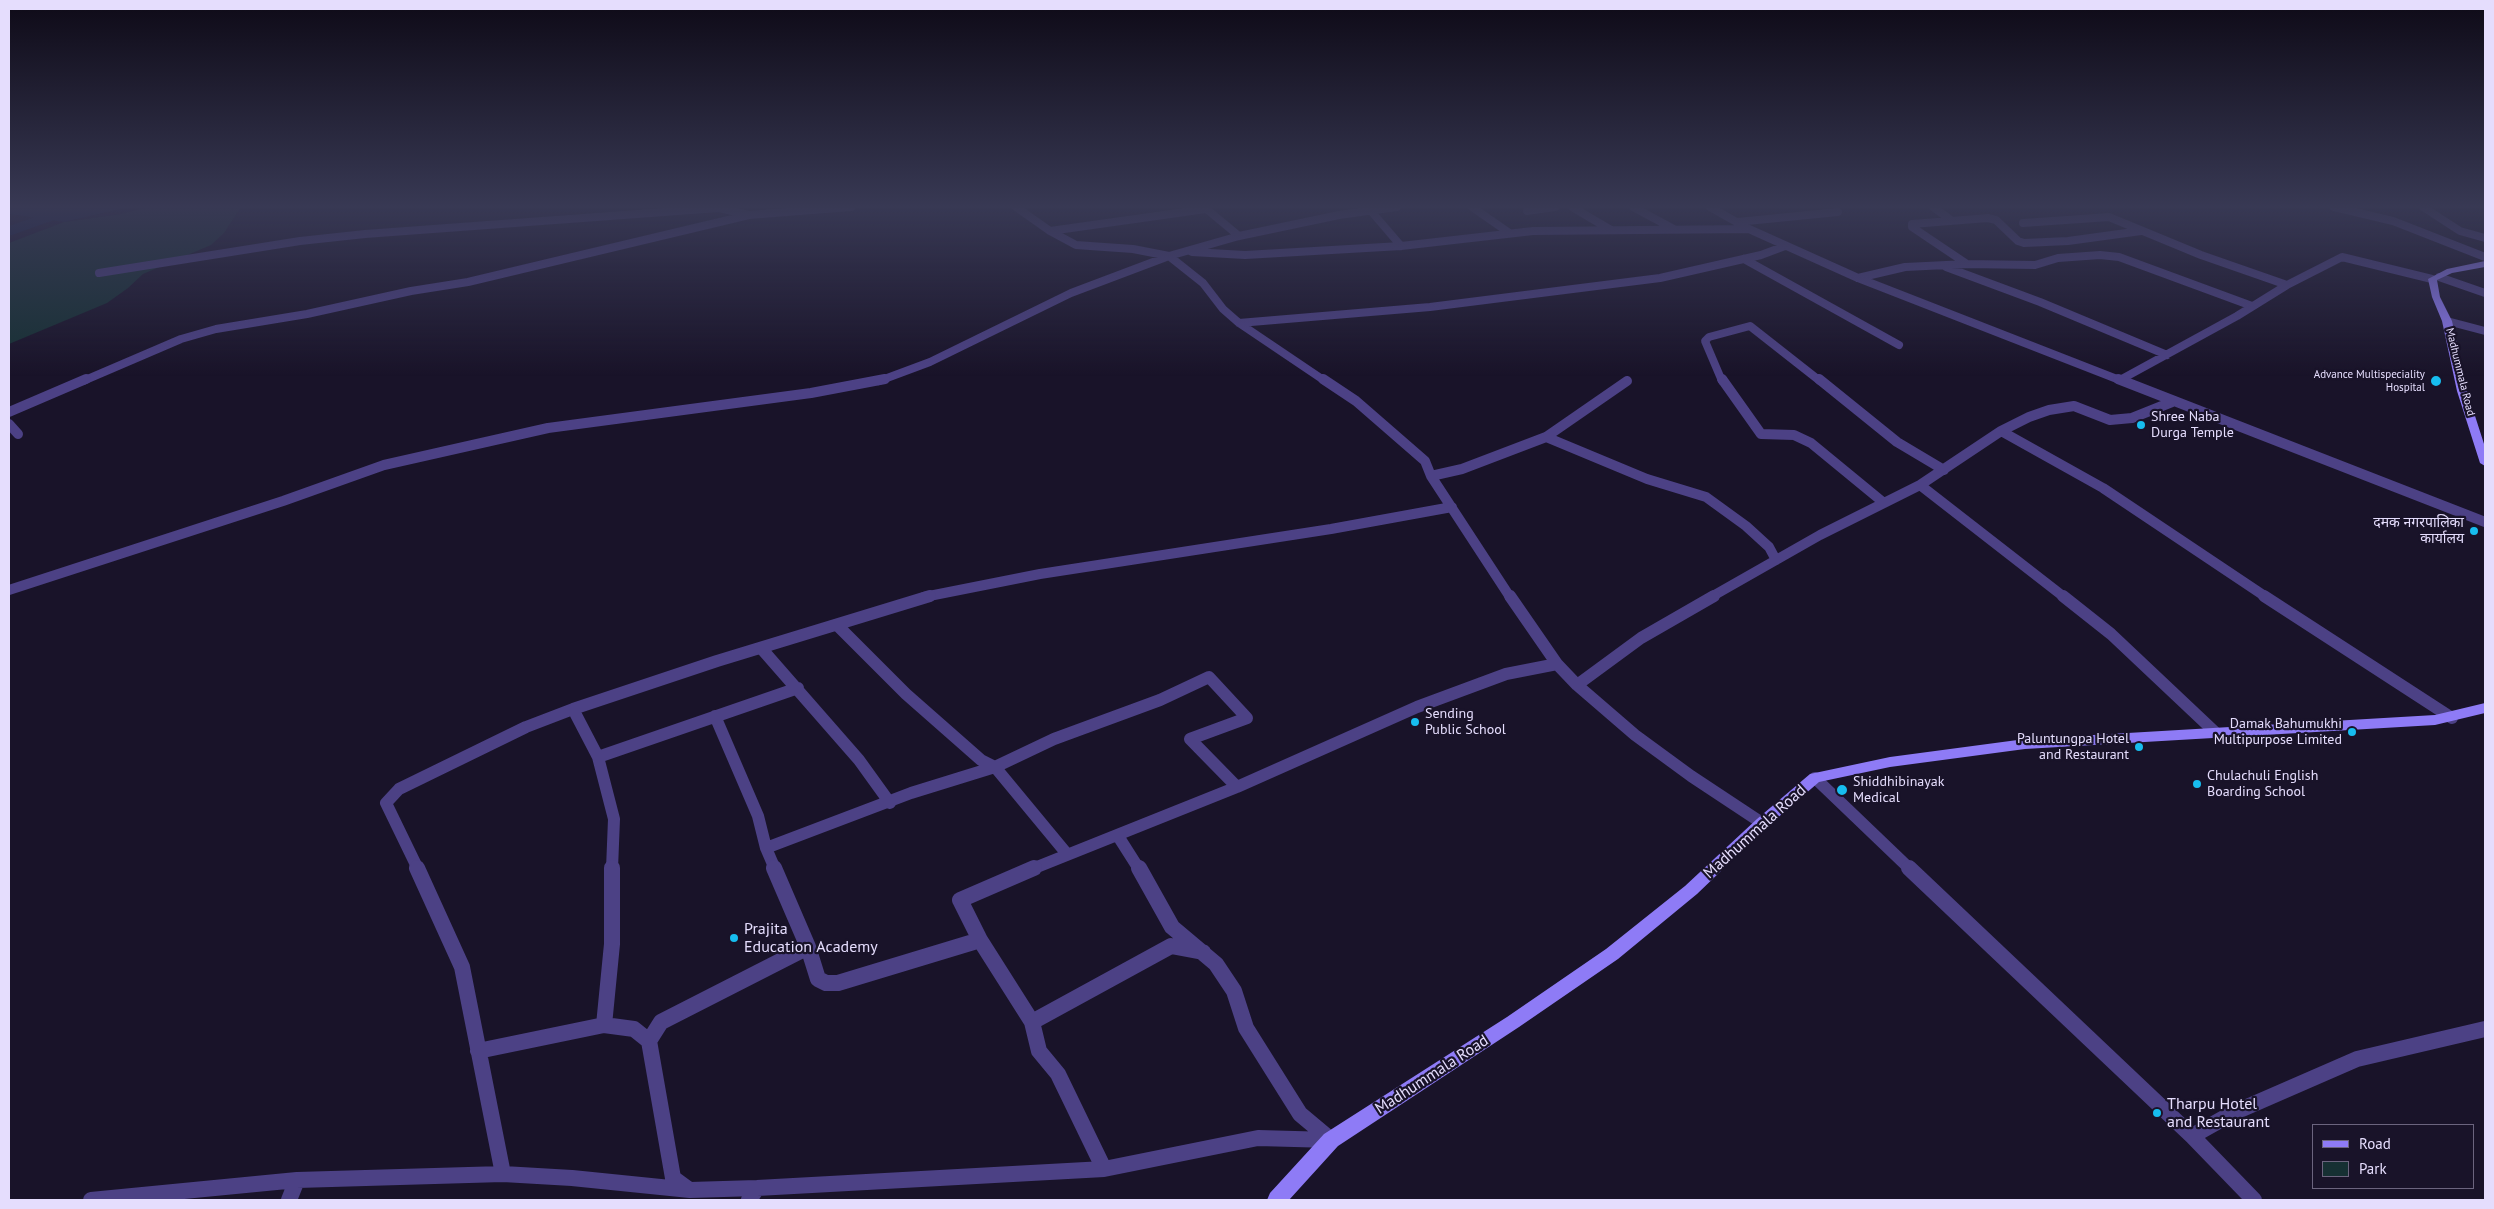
<!DOCTYPE html>
<html>
<head>
<meta charset="utf-8">
<style>
  body { margin:0 }
  #map { position:relative; width:2494px; height:1209px; overflow:hidden; background:#191329; font-family:"PT Sans",sans-serif }
  canvas { display:block }
  .frame { position:absolute; inset:0; border:10px solid #e5ddfd; pointer-events:none }
  .legend { position:absolute; left:2312px; top:1124px; width:162px; height:65px; box-sizing:border-box; background:#191329; border:1px solid #6b647e; margin:0; padding:6px 9px; list-style:none; font-size:15px; color:#e5ddfd }
  .legend li { display:flex; align-items:center; gap:10px; height:25px }
  .legend b { width:25px; border:1px solid #6b647e }
</style>
</head>
<body>
<div id="map">
<canvas width="2494" height="1209"></canvas>
<div class="frame"></div>
<ul class="legend">
<li><b style="height:6px;background:#8e7bf6"></b>Road</li>
<li><b style="height:14px;background:#163033"></b>Park</li>
</ul>
</div>
<script>
const context = document.querySelector('canvas').getContext('2d');
context.lineJoin = 'round';
function fillPath(path, color) { context.fillStyle = color; context.fill(path, 'evenodd'); }
const toPath = rows => new Path2D(rows.map(r => 'M' + r).join(''));
function strokePath(path, color, width, dash) { context.strokeStyle = color; context.lineWidth = width; context.lineCap = dash ? 'butt' : 'round'; context.setLineDash(dash || []); context.stroke(path); }
function label(font, color, halo, rows, align = 'center') {
  context.font = font + ' "PT Sans","Noto Sans Devanagari",sans-serif'; context.lineWidth = 4.5; context.setLineDash([]); context.textBaseline = 'middle'; context.strokeStyle = halo; context.fillStyle = color; for (const [text, x, y, turn = 0] of rows) {
    context.save(); context.translate(x, y); context.rotate((+turn || 0) * Math.PI / 180); context.textAlign = isNaN(turn) ? turn : align; if (halo) context.strokeText(text, 0, 0); context.fillText(text, 0, 0); context.restore();
  }
}
fillPath(toPath([
  [149,207,241,207,224,233,211,245,143,274,128,288,107,303,9,344,9,243,64,222,121,214]
]), '#163033');
fillPath(toPath([
  [9,207,129,207,64,222,9,214]
]), '#0f1c46');
fillPath(toPath([
  [63,207,85,207,83,210,9,236,9,226,63,207]
]), '#0f1c46');
strokePath(toPath([
  [1016,207,1050,231,1076,245,1133,249,1169,256,1203,283,1223,309,1239,323,1325,381],
  [1204,207,1239,236],
  [1472,207,1508,232],
  [1572,207,1611,230],
  [1633,207,1672,228],
  [1710,207,1749,229,1858,278,2122,381],
  [1933,207,1951,220],
  [2334,207,2393,221,2485,257],
  [2423,207,2460,231,2485,238],
  [1371,211,1401,246],
  [1527,211,1555,207],
  [1737,222,1838,212],
  [2023,223,2109,217,2201,255,2287,285],
  [1050,231,1206,209],
  [1192,252,1245,255,1401,246,1533,231,1749,229],
  [1744,259,1899,345],
  [1967,264,1912,227,1912,224,1988,218,1996,220,2018,241,2024,243,2068,241,2141,231],
  [1946,267,2040,302,2167,355],
  [99,273,300,241,365,234,719,208,749,215,851,207],
  [2439,277,2485,293],
  [1858,278,1905,267,1967,264,2035,265,2058,258,2100,255,2119,257,2252,306],
  [2447,321,2485,331],
  [1239,323,1430,307,1660,278,1761,255,1785,246],
  [2120,380,2237,316,2287,285,2342,257,2432,279],
  [83,381,181,339,216,329,307,314,411,291,468,282,749,215],
  [879,381,930,362,1071,293,1169,256,1239,236,1339,215,1397,207],
  [1722,381,1705,341,1709,337,1750,326,1820,381]
]), '#4c4185', 8);
strokePath(toPath([
  [1323,379,1356,401,1425,461,1431,476,1510,597],
  [1722,379,1761,434,1794,435,1811,443,1884,503],
  [1819,379,1897,442,1944,470],
  [2118,379,2485,522],
  [9,412,86,379],
  [9,424,18,434],
  [2001,431,2103,488,2266,597],
  [1546,437,1647,479,1706,497,1746,526,1769,547,1776,560],
  [1431,476,1462,469,1546,437,1627,381],
  [1920,485,2064,597],
  [9,590,283,501,384,465,548,428,811,393,885,379],
  [924,597,1040,574,1331,529,1452,507],
  [1711,597,1820,535,1920,485,2001,431,2029,417,2049,410,2074,406,2110,420,2132,418,2172,402]
]), '#4c4185', 10);
strokePath(toPath([
  [1510,596,1557,664,1577,685,1635,735,1691,776,1762,823],
  [2063,596,2111,634,2217,734],
  [2264,596,2452,718],
  [837,625,906,694,981,760,995,767,1067,854],
  [761,648,859,760,890,803],
  [1577,685,1641,638,1714,596],
  [579,707,573,709,598,757],
  [715,716,758,816,766,848,775,869],
  [1815,778,1910,869],
  [1118,836,1139,869],
  [766,848,911,793,995,767,1054,739,1160,700,1209,677,1247,718,1190,739,1237,787],
  [418,869,386,803,399,789,526,727,573,709,717,661,930,596],
  [612,869,614,819,598,757,798,688],
  [1032,869,1237,787,1417,707,1506,674,1557,664]
]), '#4c4185', 12);
strokePath(toPath([
  [417,868,462,967,503,1174],
  [774,868,808,947,818,979,826,983,838,983,980,940],
  [1034,868,960,900,980,940,1032,1022,1039,1051,1058,1074,1104,1169],
  [1909,868,2192,1136,2254,1200],
  [1032,1022,1171,946,1203,952],
  [604,1025,612,944,612,868],
  [649,1041,673,1178,688,1189],
  [478,1051,604,1025,634,1029,649,1041,661,1022,808,947],
  [2192,1136,2233,1113,2357,1059,2485,1029],
  [91,1200,297,1180,503,1174,572,1178,690,1190,757,1188,1104,1169,1258,1138,1331,1140,1300,1114,1246,1028,1234,991,1216,964,1172,927,1139,868],
  [289,1200,297,1180],
  [749,1200,757,1188]
]), '#4c4185', 16);
fillPath(toPath([
  [2485,261,2485,267,2452,273,2437,280,2440,297,2452,321,2467,391,2485,447,2485,466,2480,463,2457,391,2442,321,2432,297,2428,279,2447,269,2485,261],
  [2485,703,2485,713,2435,725,2025,749,1890,767,1819,782,1767,827,1697,894,1618,959,1519,1027,1338,1146,1289,1200,1267,1200,1270,1193,1324,1134,1507,1017,1606,949,1685,886,1757,819,1810,774,1890,757,2025,739,2435,715,2485,703]
]), '#8e7bf6');
const sky = context.createLinearGradient(0, 0, 0, 376);
sky.addColorStop(0, '#0e0a17');
sky.addColorStop(0.55, '#383954');
sky.addColorStop(1, '#38395400');
context.fillStyle = sky;
context.fillRect(0, 0, 2494, 376);
for (const [x, y, r, color] of [
  [2436,381,6,"#17bdef"],
  [2141,425,5,"#17bdef"],
  [2474,531,5,"#17bdef"],
  [1415,722,5,"#17bdef"],
  [2352,732,5,"#17bdef"],
  [2139,747,5,"#17bdef"],
  [2197,784,5,"#17bdef"],
  [1842,790,6,"#17bdef"],
  [734,938,5,"#17bdef"],
  [2157,1113,5,"#17bdef"]
]) { const dot = new Path2D(); dot.arc(x, y, r, 0, 2 * Math.PI); context.fillStyle = color; context.fill(dot); strokePath(dot, '#191329', 2); }
label('11px', '#e5ddfd', '#191329', [
  ["Madhummala Road",2460,372,76]
]);
label('11px', '#e5ddfd', '#191329', [
  ["Advance Multispeciality",2425,375],
  ["Hospital",2425,388]
], 'right');
label('14px', '#e5ddfd', '#191329', [
  ["Shree Naba",2151,417],
  ["Durga Temple",2151,433],
  ["दमक नगरपालिका",2464,523,"right"],
  ["कार्यालय",2464,539,"right"],
  ["Sending",1425,714],
  ["Public School",1425,730],
  ["Damak Bahumukhi",2342,724,"right"],
  ["Multipurpose Limited",2342,740,"right"],
  ["Paluntungpa Hotel",2129,739,"right"],
  ["and Restaurant",2129,755,"right"],
  ["Chulachuli English",2207,776],
  ["Boarding School",2207,792],
  ["Shiddhibinayak",1853,782],
  ["Medical",1853,798]
], 'left');
label('16px', '#e5ddfd', '#191329', [
  ["Madhummala Road",1755,832,-42],
  ["Madhummala Road",1432,1075,-33]
]);
label('16px', '#e5ddfd', '#191329', [
  ["Prajita",744,929],
  ["Education Academy",744,947],
  ["Tharpu Hotel",2167,1104],
  ["and Restaurant",2167,1122]
], 'left');
</script>
</body>
</html>
